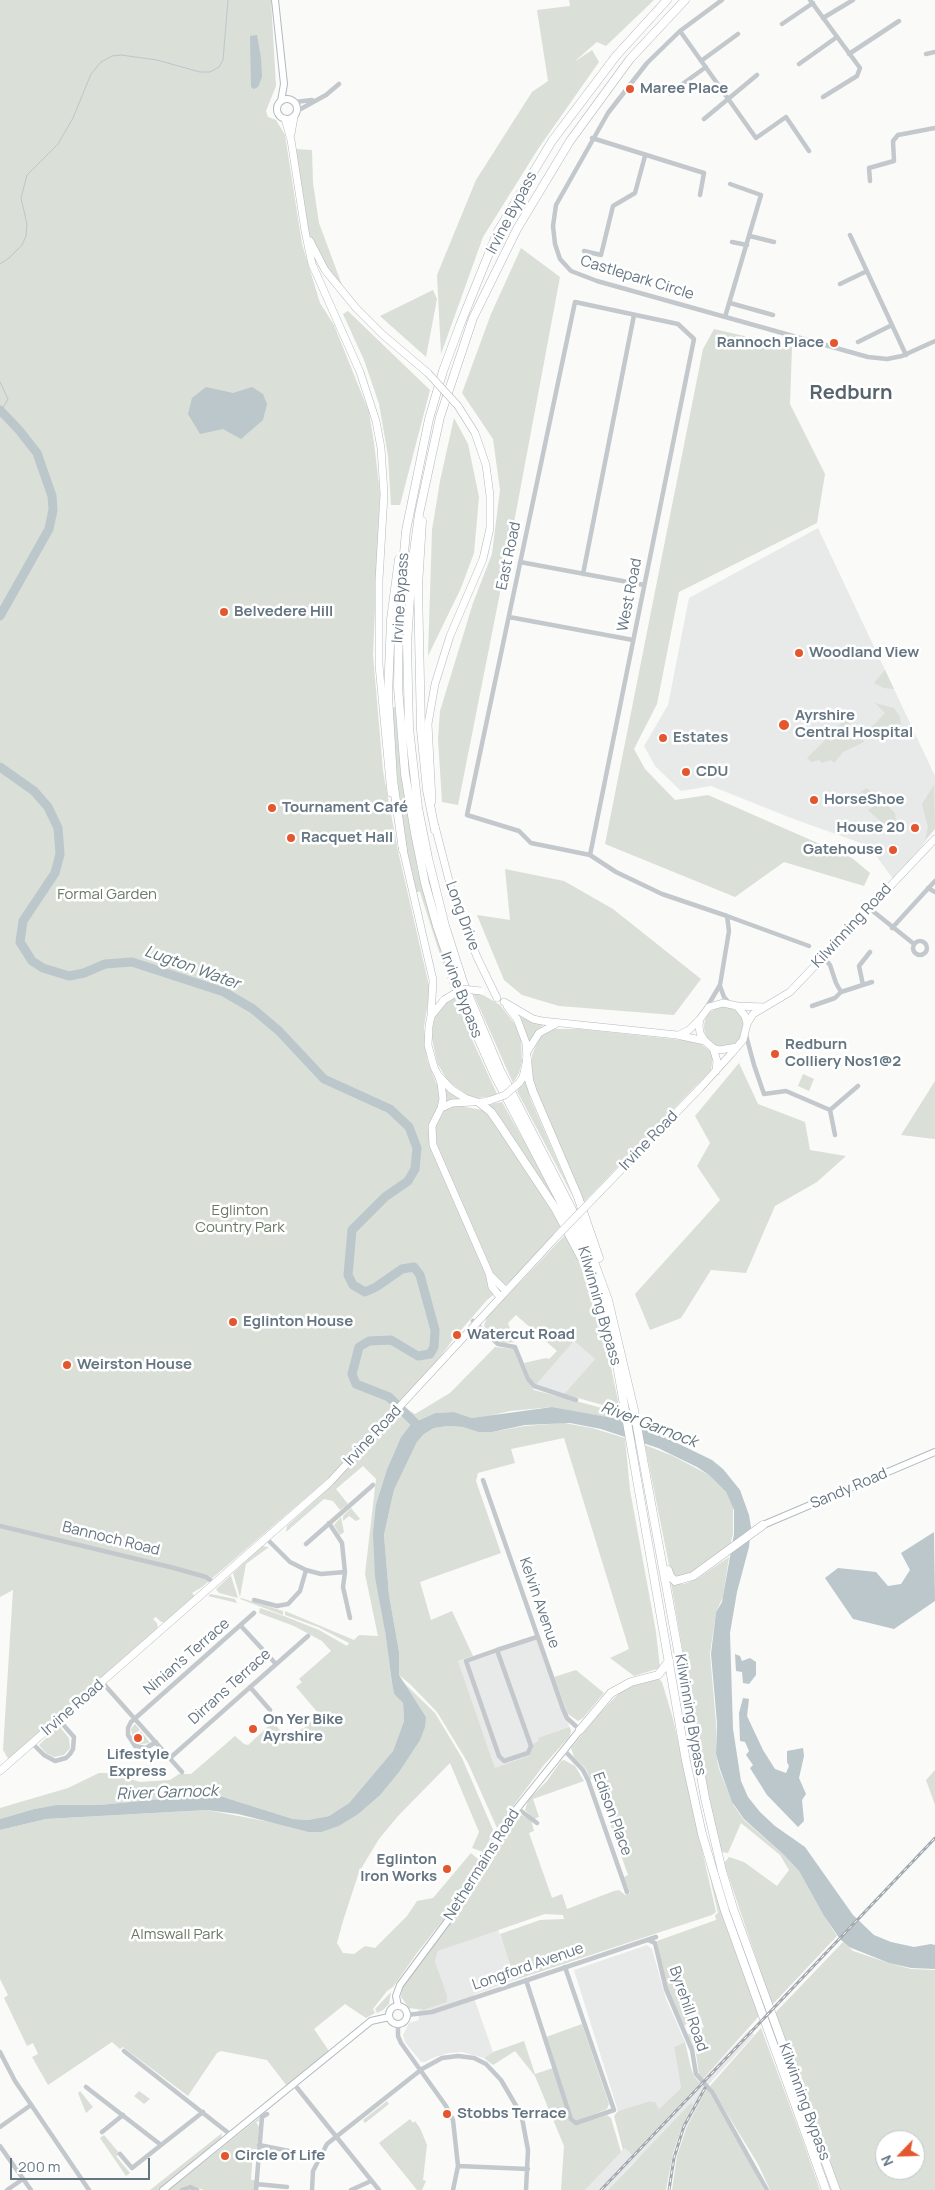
<!DOCTYPE html>
<html>
<head>
<meta charset="utf-8">
<style>
  body { margin:0 }
  #map { position:relative; width:935px; height:2190px; overflow:hidden; background:#fafaf8; font-family:Manrope,sans-serif }
  canvas { display:block }
  .north { position:absolute; left:875px; top:2130px; width:50px; height:50px; box-sizing:border-box; background:#fff; border:1px solid #c1c8cd; border-radius:50%; rotate:246deg; font-size:14px; font-weight:700; line-height:20px; text-align:center; color:#657683 }
  .north::after { content:''; display:block; margin:auto; width:18px; height:22px; background:#e4572e; clip-path:polygon(50% 0,100% 100%,50% 72%,0 100%) }
  .scale { position:absolute; left:10px; top:2158px; width:140px; height:22px; box-sizing:border-box; border:2px solid #657683; border-top:0; padding-left:6px; font-size:15px; line-height:18px; white-space:nowrap; color:#657683; -webkit-text-stroke:4px #fff; paint-order:stroke }
</style>
</head>
<body>
<div id="map">
<canvas width="935" height="2190"></canvas>
<div class="north">N</div>
<div class="scale">200 m</div>
</div>
<script>
const context = document.querySelector('canvas').getContext('2d');
context.lineJoin = 'round';
function fillPath(path, color) { context.fillStyle = color; context.fill(path, 'evenodd'); }
const toPath = rows => new Path2D(rows.map(r => 'M' + r).join(''));
function strokePath(path, color, width, dash) { context.strokeStyle = color; context.lineWidth = width; context.lineCap = dash ? 'butt' : 'round'; context.setLineDash(dash || []); context.stroke(path); }
function label(font, color, halo, rows, align = 'center') {
  context.font = font + ' Manrope,sans-serif'; context.lineWidth = 5; context.setLineDash([]); context.textBaseline = 'middle'; context.strokeStyle = halo; context.fillStyle = color; for (const [text, x, y, turn = 0] of rows) {
    context.save(); context.translate(x, y); context.rotate((+turn || 0) * Math.PI / 180); context.textAlign = isNaN(turn) ? turn : align; if (halo) context.strokeText(text, 0, 0); context.fillText(text, 0, 0); context.restore();
  }
}
fillPath(toPath([
  [818,528,935,776,935,828,896,883,869,846,791,818,711,786,681,791,655,766,644,746,668,705,689,598],
  [574,1341,595,1359,564,1394,536,1385],
  [539,1634,568,1714,569,1729,551,1750,496,1771,458,1661],
  [498,1929,515,1980,473,1995,493,2052,484,2058,462,2052,449,2053,435,2057,425,2062,421,2062,405,2042,403,2035,409,2023,419,2020,418,2010,425,2010,447,2001,447,1995,435,1961,438,1951],
  [647,1945,652,1949,666,1999,685,2042,674,2047,681,2088,659,2109,653,2101,650,2101,618,2111,574,1970],
  [750,2029,754,2035,709,2084,686,2129,682,2127,688,2114,632,2164,608,2190,585,2190,625,2147,632,2155]
]), '#e8e9e9');
fillPath(toPath([
  [0,0,271,0,276,86,266,111,268,117,276,120,285,135,302,244,320,303,334,325,369,412,374,443,380,493,373,655,383,771,398,851,430,990,424,1027,427,1059,436,1083,445,1092,445,1087,460,1099,455,1101,465,1107,483,1110,496,1121,561,1226,512,1280,487,1300,455,1337,437,1361,331,1476,202,1587,192,1593,195,1596,165,1622,161,1622,156,1617,153,1619,157,1623,158,1629,9,1760,3,1750,13,1590,0,1597],
  [569,0,654,0,606,46,597,42,574,62,592,50,599,62,538,149,483,237,441,354,437,275,476,180,532,92,548,81,537,10,570,6],
  [296,149,312,150,313,183,319,223,342,285,337,285,312,245,303,220],
  [521,248,560,277,516,512,458,805,442,802,438,739,440,711,473,603,492,554,500,490,493,439,462,393,491,314],
  [433,290,437,299,426,357,380,316],
  [348,311,430,390,400,505,391,505,388,456,379,404,364,360,343,314],
  [714,329,792,347,790,404,825,474,817,523,679,592,657,704,634,749,645,769,675,800,708,795,852,858,870,873,864,886,784,862,735,897,605,844,703,349],
  [454,418,468,444,479,497,474,553,461,588,428,656,432,530,440,481],
  [885,670,894,689,884,688,874,683],
  [875,703,894,708,900,717,901,724,868,740,863,731,865,729,868,731,885,713],
  [395,707,404,791,418,871,453,988,451,989,420,892,415,892,402,823,395,757,391,708],
  [846,718,852,727,850,729,856,735,860,733,864,742,843,752,834,763,831,760,822,763,819,760,811,762,807,758,827,738,831,741,836,735,833,732],
  [934,785,935,829,925,840,928,827,922,804],
  [866,788,877,796,868,801,864,806,856,797],
  [878,797,895,813,896,821,891,828,888,828,868,810,874,806],
  [505,869,564,881,613,909,701,979,674,1015,559,1006,522,995,504,980,477,915,510,920],
  [473,993,483,995,500,1005,517,1027,521,1039,522,1062,519,1073,513,1083],
  [455,997,469,1033,497,1094,489,1097,476,1098,465,1094,448,1081,437,1063,432,1038,433,1025,436,1014,445,1003],
  '704 1027a20 20 0 1 1 40 0a20 20 0 1 1-40 0Z',
  [521,1017,543,1025,529,1042,520,1018],
  [553,1029,580,1029,691,1041,698,1042,709,1050,713,1057,711,1070,584,1202,535,1093,532,1080,532,1055,540,1037],
  [739,1063,758,1104,805,1122,810,1150,846,1156,817,1182,775,1206,746,1273,711,1270,681,1318,650,1330,635,1294,720,1200,697,1166,710,1143,695,1116],
  [803,1074,814,1079,809,1091,798,1086],
  [526,1077,530,1098,573,1197,517,1091],
  [935,1081,935,1139,901,1135],
  [502,1102,544,1177,561,1209,559,1210,497,1113,485,1105],
  [565,1235,579,1262,594,1301,603,1330,620,1410,564,1394,595,1359,574,1341,536,1385,530,1379,524,1363,546,1358,549,1359,557,1351,516,1315,508,1323,515,1342,503,1343,498,1341,484,1326,487,1317],
  [495,1347,514,1349,526,1380,534,1390,621,1413,622,1420,552,1407,510,1411,489,1416,472,1418,454,1412,435,1413,411,1424,401,1437,387,1469,376,1504,385,1631,392,1683,394,1694,403,1703,404,1721,393,1751,349,1803,329,1816,308,1820,293,1819,220,1796,193,1796,99,1805,56,1805,34,1809,0,1819,0,1808,68,1788,99,1773,111,1773,140,1782,170,1780,179,1774,191,1774,235,1736,244,1744,248,1745,273,1722,285,1736,304,1728,319,1714,296,1687,302,1682,299,1679,331,1651,322,1641,294,1626,259,1613,260,1608,284,1616,319,1630,347,1646,349,1643,318,1627,285,1615,285,1611,354,1640,359,1635,378,1636,365,1574,376,1479,363,1466,336,1489,348,1504,340,1510,333,1501,324,1499,286,1532,287,1526,332,1485,405,1408,415,1414,450,1393],
  [564,1423,592,1428,625,1438,630,1490,656,1632,660,1668,634,1676,610,1658,629,1649,564,1438,511,1449,515,1463,478,1473,476,1481,501,1553,420,1582,431,1620,452,1611,473,1656,458,1661,495,1768,529,1756,533,1749,533,1744,539,1741,538,1738,570,1727,571,1731,570,1736,543,1766,497,1828,468,1763,437,1712,411,1685,399,1675,399,1652,389,1595,384,1535,394,1490,417,1442,424,1434,434,1428,448,1426,463,1427,478,1432,492,1432,525,1426],
  [645,1445,673,1456,709,1475,726,1492,733,1507,733,1534,730,1546,689,1576,675,1579,670,1570],
  [351,1508,360,1519,356,1521,349,1516,343,1521,343,1516],
  [341,1517,344,1532,340,1535,334,1525],
  [262,1546,269,1547,246,1564,240,1597,233,1573],
  [729,1557,723,1597,716,1612,710,1654,716,1723,716,1754,719,1769,734,1806,744,1820,784,1855,799,1871,824,1916,837,1936,772,2005,724,1863,729,1857,744,1862,777,1886,789,1870,780,1855,741,1823,728,1853,721,1852,711,1815,671,1583,684,1584,697,1579],
  [231,1575,231,1576,238,1598,219,1593,216,1589],
  [211,1594,235,1599,237,1603,208,1596],
  [241,1598,283,1611,283,1615,240,1599],
  [576,1670,604,1693,583,1718,578,1721,568,1714,554,1677],
  [659,1679,662,1682,673,1719,716,1912,712,1915,515,1980,500,1934,540,1920,564,1919,563,1915,545,1914,539,1916,438,1951,435,1961,447,1995,447,2002,424,2010,409,2008,401,1997,402,1988,468,1900,501,1835,519,1814,531,1820,534,1831,529,1833,552,1898,562,1894,567,1909,614,1891,619,1890,625,1895,630,1893,624,1877,628,1875,594,1778,590,1779,586,1769,574,1757,571,1748,600,1713,623,1689,633,1685],
  [402,1681,435,1713,462,1758,494,1832,483,1852,472,1848,479,1832,450,1763,398,1816,379,1839,359,1872,343,1921,337,1943,343,1953,354,1954,365,1946,375,1948,407,1916,417,1901,433,1898,471,1853,479,1860,450,1911,417,1953,393,1987,387,1991,373,2009,375,2013,366,2018,345,2004,314,2029,329,2051,287,2086,267,2060,221,2051,217,2053,188,2096,123,2047,120,2049,112,2042,48,2085,32,2057,38,2054,33,2043,27,2046,4,1998,8,1995,0,1979,0,1830,46,1819,207,1810,322,1832,339,1826,357,1815,426,1717],
  [135,1724,140,1730,133,1735,141,1743,144,1741,139,1734,141,1731,150,1743,141,1744,133,1739,131,1729],
  [59,1726,69,1738,70,1748,64,1755,54,1757,46,1753,39,1745],
  [564,1760,575,1766,584,1781,533,1799,539,1817,534,1819,525,1810,528,1800,547,1781,561,1761],
  [935,1770,935,1805,926,1780],
  [707,1865,723,1918,759,2016,703,2079,699,2075,696,2053,688,2034,704,2027,698,2014,684,2026,667,1989,657,1941,716,1920,715,1915,718,1913],
  [843,1942,853,1951,889,1963,911,1969,935,1970,935,2190,840,2190,775,2013],
  [885,2140,915,2140,915,2170,885,2170],
  [391,1992,389,2004,383,2010,377,2013,375,2009],
  [582,2024,609,2104,607,2109,577,2121,573,2118,546,2037],
  [761,2028,804,2144,820,2190,770,2190,758,2164,710,2086],
  [524,2041,535,2074,553,2068,570,2120,577,2124,607,2115,611,2118,621,2152,585,2190,561,2190,564,2146,535,2076,515,2051,493,2065,484,2058,493,2052],
  [685,2042,691,2068,694,2076,700,2083,632,2155,625,2148,623,2150,614,2116,618,2111,650,2101,655,2102,659,2109,681,2088,674,2047],
  [707,2088,747,2157,764,2190,672,2190,677,2156,686,2129],
  [80,2091,93,2107,86,2113,78,2093],
  [139,2091,150,2099,144,2104,134,2096],
  [387,2101,389,2104,365,2123,363,2120],
  [691,2103,693,2104,682,2127,673,2153,666,2190,608,2190],
  [260,2117,259,2121,256,2122,259,2127,257,2149,253,2149,251,2180,255,2180,254,2190,204,2190,188,2185,180,2190,169,2190],
  [410,2119,413,2123,415,2121,420,2128,427,2145,423,2180,426,2181,422,2190,417,2190,379,2143],
  [222,2133,221,2140,158,2190,150,2190],
  [104,2135,120,2154,116,2156,130,2173,126,2176,100,2138]
]), '#dadfd7');
fillPath(toPath([
  [257,35,261,58,262,77,258,87,254,89,251,87,250,36],
  [206,387,233,393,252,387,263,394,267,404,263,420,241,439,223,429,200,434,188,414,192,398],
  [552,1407,624,1420,644,1427,712,1460,723,1469,740,1490,749,1515,751,1527,749,1547,737,1592,730,1633,733,1729,741,1781,748,1797,760,1812,775,1826,805,1847,853,1915,874,1935,891,1942,914,1947,931,1944,935,1945,935,1969,911,1968,889,1963,849,1947,840,1939,824,1916,799,1871,784,1855,744,1819,732,1802,720,1769,716,1754,717,1723,711,1654,716,1612,722,1602,734,1534,734,1510,726,1492,709,1475,697,1467,658,1448,601,1429,570,1423,525,1425,492,1432,478,1432,463,1427,448,1426,434,1428,424,1434,417,1442,394,1490,384,1535,389,1595,399,1652,399,1675,426,1717,425,1727,420,1740,399,1772,380,1795,357,1815,339,1826,322,1832,309,1832,238,1814,207,1810,46,1819,0,1830,0,1819,34,1809,56,1805,99,1805,193,1796,220,1796,293,1819,308,1820,329,1816,349,1803,393,1751,404,1721,403,1703,394,1694,392,1683,385,1631,375,1577,373,1533,376,1504,387,1469,401,1437,411,1424,435,1413,454,1412,472,1418],
  [934,1532,935,1601,894,1629,853,1619,825,1578,838,1568,876,1572,888,1586,901,1584,910,1570,901,1553],
  [735,1654,740,1656,742,1661,750,1658,756,1662,756,1675,749,1684,743,1683,742,1672,736,1671],
  [743,1698,749,1699,747,1716,763,1750,775,1769,786,1773,789,1766,787,1762,787,1751,803,1748,804,1756,799,1778,806,1794,802,1800,804,1821,798,1827,767,1795,750,1768,753,1765,746,1755,749,1751,745,1742,740,1741,739,1713]
]), '#bbc7cb');
strokePath(toPath([
  [0,264,9,258,22,245,26,236,27,224,21,198,27,175,58,144,73,118,91,74,101,62,112,56,121,55,157,60,200,72,210,72,219,67,223,60,228,0],
  [0,382,8,399,1,411]
]), '#bbc7cb', 1);
strokePath(toPath([
  [0,410,19,430,37,453,52,496,53,510,49,529,0,616],
  [0,767,34,791,48,807,58,828,60,854,55,873,23,921,20,942,32,961,43,968,69,976,84,973,105,964,132,962,224,992,253,1009,279,1031,324,1079,390,1109,409,1127,417,1148,415,1169,408,1181,385,1197,352,1230,348,1275,353,1285,365,1292,376,1287,402,1269,414,1267,420,1275,435,1330,434,1347,430,1354,418,1356,391,1340,369,1341,359,1347,352,1374,356,1384,389,1397,420,1428]
]), '#bbc7cb', 9);
const secondary = toPath([
  [275,0,284,84,281,101],
  '277 109a10 10 0 1 1 20 0a10 10 0 1 1-20 0Z',
  [763,1525,935,1452],
  '389 2015a9 9 0 1 1 18 0a9 9 0 1 1-18 0Z',
  [398,2006,396,1996,400,1985,455,1911,507,1821,580,1730],
  [163,2190,371,2021,389,2017]
]);
const primary = toPath([
  [285,119,291,140,305,231,312,264,360,372,376,421,381,448,384,494,379,580,379,665,391,793],
  [291,134,294,117],
  [310,241,325,270,356,308,383,335,428,373],
  [432,801,428,724,435,684,450,636,483,559,490,528,490,496,486,465,475,433,458,406],
  [435,826,452,892,477,957,497,998],
  [402,845,433,980,431,1016],
  [444,1000,431,1016,429,1026,428,1045,434,1067,438,1075,451,1089,465,1098,480,1103,491,1100],
  [504,1002,533,1019,542,1021,677,1035,705,1041],
  [507,1006,517,1019,526,1043,527,1059,523,1077,519,1083],
  [737,1006,764,1007],
  [747,1024,753,1014,790,992,935,839],
  [679,1035,689,1030,700,1019],
  [713,1048,717,1061,716,1071],
  [527,1052,539,1033,556,1024],
  [438,1075,441,1083,443,1099,441,1108,432,1126,433,1145,489,1273,492,1287,500,1297],
  [441,1108,452,1103,473,1102],
  [591,1201,700,1088,731,1054,743,1040,747,1024,745,1016,737,1006,723,1003,709,1007,700,1019,699,1026,700,1033,705,1041,713,1048,720,1050,737,1047],
  [491,1276,506,1291],
  [0,1771,330,1482,557,1236]
]);
const highway = toPath([
  [667,0,616,56,552,141,498,231,460,325,443,371,429,419,406,531,399,610,398,687,405,774,415,833,425,883,437,926,467,1013,494,1074,577,1233,606,1318,616,1359,686,1761,702,1834,725,1911,826,2190],
  [685,0,630,59,570,141,517,229,473,318,440,417,419,514,412,566,407,644,409,728,418,808,428,858,445,926,463,982,500,1070,582,1229,608,1300,634,1410,705,1798,722,1871,733,1908,836,2190],
  [422,521,418,586,421,730,427,790,435,830],
  [399,559,391,619,388,695,393,780,403,850],
  [527,1059,529,1080,533,1092,578,1197,599,1258],
  [480,1103,491,1112,500,1125,555,1208,581,1257],
  [668,1570,670,1576,675,1581,693,1576,763,1525],
  [580,1730,611,1693,631,1682,658,1675,669,1661]
]);
strokePath(secondary, '#b3babf', 8);
strokePath(primary, '#b5babe', 8);
strokePath(highway, '#b4b9bd', 9);
strokePath(toPath([
  [722,0,680,31,647,63,608,113,556,205,553,226,555,244,560,259,571,271,597,281,868,357,887,359,902,356,935,341],
  [810,0,860,68,857,76,823,97],
  [823,18,853,0],
  [782,24,813,3],
  [680,31,756,138,786,117,809,151],
  [849,54,899,21],
  [926,54,935,52],
  [701,61,738,34],
  [799,64,837,37],
  [670,93,706,67],
  [295,102,312,100],
  [297,111,326,95,339,84],
  [704,119,757,75],
  [592,138,704,173,700,195],
  [870,181,869,168,894,161,893,141,898,135,935,128],
  [850,235,906,355],
  [750,236,774,242],
  [732,242,747,245],
  [584,251,601,255,613,206,635,193,645,156],
  [840,284,867,271],
  [730,303,773,315],
  [725,317,761,195,730,184],
  [858,342,892,325],
  [520,562,644,585],
  [583,574,634,315],
  [509,617,633,640],
  [590,855,694,339,678,324,575,302,467,815,519,831,531,843,590,855,616,872,662,894,727,916,729,931,720,985,707,1007],
  [928,888,935,892],
  [869,908,914,944],
  [727,916,809,946],
  [892,928,935,881],
  '913 948a7 7 0 1 1 14 0a7 7 0 1 1-14 0Z',
  [823,957,830,965,836,983,841,992],
  [863,985,859,966,870,952],
  [720,986,724,997,729,1003],
  [812,1006,835,998,841,992,872,982],
  [746,1035,754,1065,764,1094,786,1091,830,1110,835,1135],
  [830,1110,858,1086],
  [473,1321,498,1344,515,1347,528,1379,534,1386,576,1400],
  [483,1480,563,1709,567,1718,580,1730],
  [329,1523,342,1543,345,1572,343,1587,350,1618],
  [0,1526,174,1568,206,1577,214,1583],
  [266,1538,290,1562,306,1570,321,1574,345,1572],
  [306,1544,373,1485],
  [254,1600,277,1606,288,1604,300,1591,306,1570],
  [241,1626,276,1664],
  [497,1650,531,1746,528,1753,504,1761,499,1756,466,1661,497,1650,537,1637],
  [102,1682,182,1772],
  [250,1687,270,1710],
  [156,1742,146,1748,135,1746,128,1735,128,1728,131,1722,254,1613],
  [32,1743,44,1755,55,1761,66,1758,70,1754,73,1749,74,1737,59,1720],
  [564,1750,583,1770,588,1780,627,1892],
  [170,1758,308,1636],
  [517,1808,537,1823],
  [648,1940,655,1943,666,1989,692,2050,696,2074,712,2092,767,2190],
  [526,1980,571,2119,576,2123,614,2110,565,1967],
  [407,2015,432,2012,656,1937],
  [398,2025,398,2036,401,2043,446,2106,453,2120,458,2166,453,2190],
  [124,2051,231,2135],
  [0,2052,15,2081,89,2190],
  [294,2084,379,2190],
  [86,2087,161,2145],
  [0,2127,31,2105],
  [102,2132,123,2115],
  [259,2145,289,2151],
  [0,2146,31,2190],
  [120,2154,132,2168,203,2112],
  [458,2166,528,2169],
  [256,2184,287,2187],
  [7,2190,23,2179],
  [182,2190,190,2187,197,2190],
  [256,2190,262,2117,267,2114],
  [312,2190,313,2171,327,2144,422,2069,442,2058,458,2056,474,2058,486,2064,501,2080,518,2109,522,2118,528,2150,526,2190],
  [351,2190,371,2181]
]), '#c3c8cc', 4.5);
strokePath(secondary, '#fff', 6);
strokePath(primary, '#fff', 7);
strokePath(highway, '#fff', 8);
const rail = toPath([
  [601,2190,935,1838],
  [669,2190,674,2158,684,2126,705,2088]
]);
strokePath(rail, '#a2aab0', 3);
strokePath(rail, '#fff', 1, [4]);
const primaryBridge = toPath([
  [428,373,458,406],
  [444,1000,462,989,481,991],
  [491,1100,505,1095,519,1083],
  [557,1236,591,1201]
]);
strokePath(primaryBridge, '#b5babe', 8, []);
strokePath(primaryBridge, '#fff', 7);
for (const [x, y, r, color] of [
  [630,89,5,"#e4572e"],
  [834,343,5,"#e4572e"],
  [224,612,5,"#e4572e"],
  [799,653,5,"#e4572e"],
  [784,725,6,"#e4572e"],
  [663,738,5,"#e4572e"],
  [686,772,5,"#e4572e"],
  [814,800,5,"#e4572e"],
  [272,808,5,"#e4572e"],
  [915,828,5,"#e4572e"],
  [291,838,5,"#e4572e"],
  [893,850,5,"#e4572e"],
  [775,1054,5,"#e4572e"],
  [233,1322,5,"#e4572e"],
  [457,1335,5,"#e4572e"],
  [67,1365,5,"#e4572e"],
  [253,1729,5,"#e4572e"],
  [138,1738,5,"#e4572e"],
  [447,1869,5,"#e4572e"],
  [447,2114,5,"#e4572e"],
  [225,2156,5,"#e4572e"]
]) { const dot = new Path2D(); dot.arc(x, y, r, 0, 2 * Math.PI); context.fillStyle = color; context.fill(dot); strokePath(dot, '#fff', 2); }
label('bold 15px', '#657683', '#fff', [
  ["Maree Place",640,89],
  ["Rannoch Place",824,343,"right"],
  ["Belvedere Hill",234,612],
  ["Woodland View",809,653],
  ["Ayrshire",795,716],
  ["Central Hospital",795,733],
  ["Estates",673,738],
  ["CDU",696,772],
  ["HorseShoe",824,800],
  ["Tournament Café",282,808],
  ["House 20",905,828,"right"],
  ["Racquet Hall",301,838],
  ["Gatehouse",883,850,"right"],
  ["Redburn",785,1045],
  ["Colliery Nos1@2",785,1062],
  ["Eglinton House",243,1322],
  ["Watercut Road",467,1335],
  ["Weirston House",77,1365],
  ["On Yer Bike",263,1720],
  ["Ayrshire",263,1737],
  ["Lifestyle",138,1755,"center"],
  ["Express",138,1772,"center"],
  ["Eglinton",437,1860,"right"],
  ["Iron Works",437,1877,"right"],
  ["Stobbs Terrace",457,2114],
  ["Circle of Life",235,2156]
], 'left');
label('15px', '#657683', '#fff', [
  ["Irvine Bypass",512,213,-62],
  ["Castlepark Circle",637,278,17],
  ["East Road",509,556,-78],
  ["West Road",630,595,-79],
  ["Irvine Bypass",401,598,-86],
  ["Long Drive",462,916,70],
  ["Kilwinning Road",852,926,-47],
  ["Irvine Bypass",461,995,69],
  ["Irvine Road",649,1141,-46],
  ["Kilwinning Bypass",599,1306,74],
  ["Irvine Road",373,1436,-47],
  ["Sandy Road",849,1489,-23],
  ["Bannoch Road",111,1539,14],
  ["Kelvin Avenue",539,1603,71],
  ["Ninian's Terrace",187,1657,-41],
  ["Dirrans Terrace",230,1687,-42],
  ["Irvine Road",73,1708,-41],
  ["Kilwinning Bypass",690,1715,80],
  ["Edison Place",612,1814,70],
  ["Nethermains Road",482,1865,-58],
  ["Longford Avenue",528,1967,-19],
  ["Byrehill Road",688,2009,71],
  ["Kilwinning Bypass",804,2102,70]
]);
label('15px', '#687a64', '#fff', [
  ["Formal Garden",107,895],
  ["Eglinton",240,1211],
  ["Country Park",240,1228],
  ["Almswall Park",177,1935]
]);
label('italic 16px', '#60757c', '#fff', [
  ["Lugton Water",192,968,20],
  ["River Garnock",649,1425,21],
  ["River Garnock",167,1793,-2]
]);
label('bold 20px', '#57646e', '#fff', [
  ["Redburn",851,393]
]);
</script>
</body>
</html>
